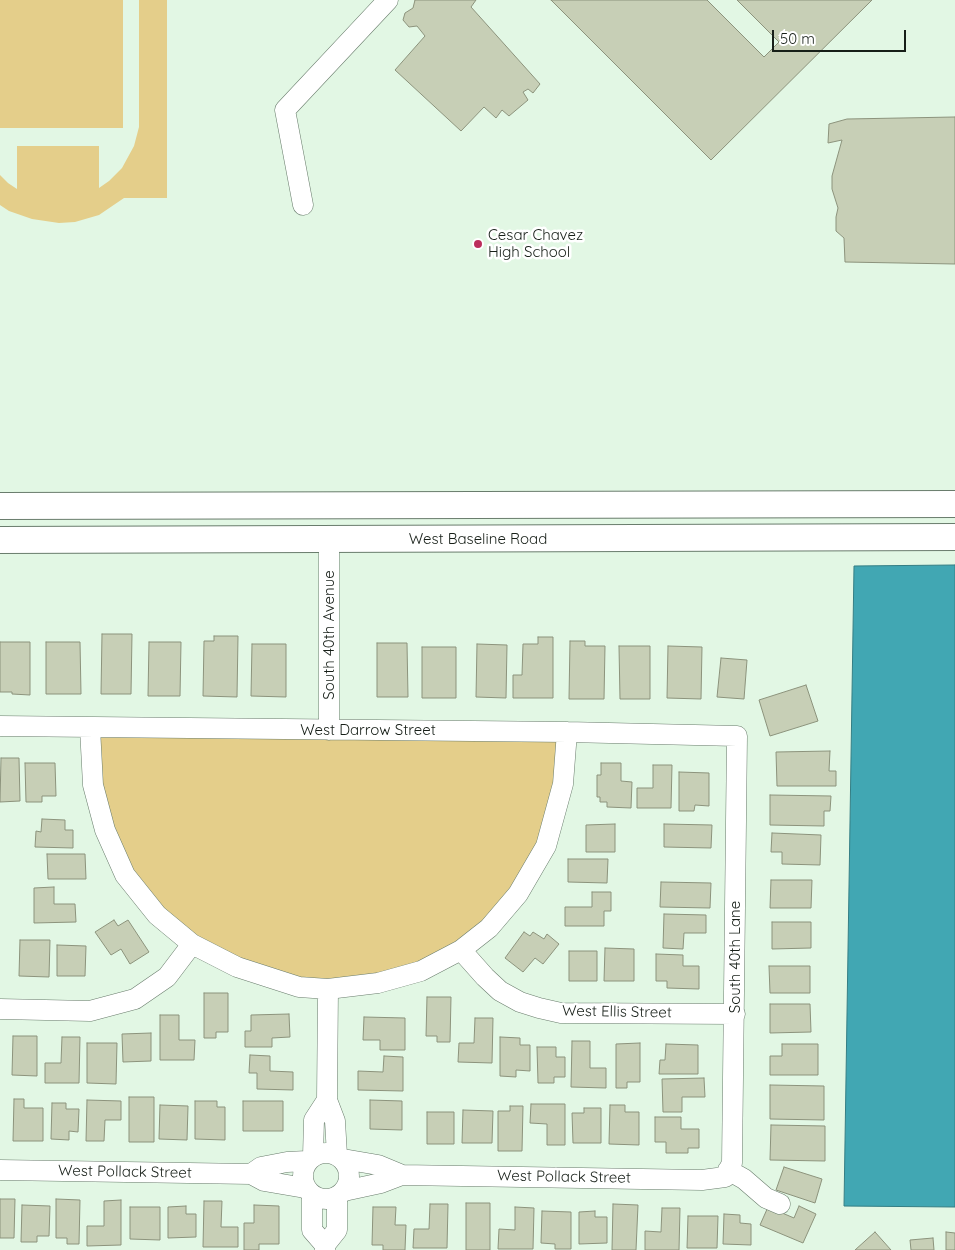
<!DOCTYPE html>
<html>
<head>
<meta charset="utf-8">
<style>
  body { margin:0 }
  #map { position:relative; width:955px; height:1250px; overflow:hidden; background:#e2f7e4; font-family:Quicksand,sans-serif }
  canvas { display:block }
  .scale { position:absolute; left:772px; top:30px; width:134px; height:22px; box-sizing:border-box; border:2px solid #171f18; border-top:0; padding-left:6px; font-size:15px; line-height:18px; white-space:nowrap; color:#171f18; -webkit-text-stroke:4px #fff; paint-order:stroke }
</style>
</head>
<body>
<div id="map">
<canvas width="955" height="1250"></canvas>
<div class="scale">50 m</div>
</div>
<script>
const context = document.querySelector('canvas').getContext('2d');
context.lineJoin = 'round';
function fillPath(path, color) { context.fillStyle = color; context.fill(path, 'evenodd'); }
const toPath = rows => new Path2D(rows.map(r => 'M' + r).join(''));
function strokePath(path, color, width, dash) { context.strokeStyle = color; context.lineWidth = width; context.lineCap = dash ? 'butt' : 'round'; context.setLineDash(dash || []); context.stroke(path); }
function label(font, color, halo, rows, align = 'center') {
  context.font = font + ' Quicksand,sans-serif'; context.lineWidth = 5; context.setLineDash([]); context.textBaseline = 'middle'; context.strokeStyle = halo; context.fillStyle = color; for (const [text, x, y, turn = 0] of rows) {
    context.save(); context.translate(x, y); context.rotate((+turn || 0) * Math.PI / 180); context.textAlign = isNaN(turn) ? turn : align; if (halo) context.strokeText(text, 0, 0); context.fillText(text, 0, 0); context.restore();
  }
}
fillPath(toPath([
  [0,0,123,0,123,128,0,128],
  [139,0,167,0,167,198,124,198,99,215,75,222,59,223,32,219,9,211,0,205,0,175,8,183,17,189,17,146,99,146,99,188,109,181,122,168,134,146,139,127],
  [90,728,567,732,546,846,489,928,378,983,276,981,157,915,105,830]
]), '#e4ce8a');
const water = toPath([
  [955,565,955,1207,844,1206,854,566,955,565]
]);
fillPath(water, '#41a7b3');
strokePath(water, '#347e84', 1);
const building = toPath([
  [415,0,476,0,471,7,540,84,533,93,528,89,523,92,528,100,509,116,502,110,496,118,484,107,461,131,395,70,425,36,417,26,409,27,403,20,405,13,413,8,415,0],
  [551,0,707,0,764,57,779,42,737,0,872,0,711,160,551,0],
  [955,117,955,264,845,262,844,238,836,231,836,217,838,208,832,189,832,176,842,140,828,143,829,124,847,119,955,117],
  [102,634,132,634,131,694,101,694,102,634],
  [214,636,238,636,237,697,203,696,204,641,214,641,214,636],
  [538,637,553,637,553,698,513,698,513,675,522,675,523,644,538,644,538,637],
  [570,641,585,641,585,646,605,646,604,699,569,699,570,641],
  [0,642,30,642,30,695,12,694,12,692,0,692,0,642],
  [46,642,80,642,81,694,46,694,46,642],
  [149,642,181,642,180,696,148,696,149,642],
  [377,643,407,643,408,697,377,697,377,643],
  [252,644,286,644,286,697,251,696,252,644],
  [477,644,507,645,506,698,476,697,477,644],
  [619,646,650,646,650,699,620,699,619,646],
  [668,646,702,647,701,699,667,698,668,646],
  [422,647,456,647,456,698,422,698,422,647],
  [721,658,747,660,744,699,717,697,721,658],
  [806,685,818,721,770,736,759,700,806,685],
  [830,751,829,771,836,771,836,786,777,786,776,752,830,751],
  [1,758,19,758,20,801,0,802,1,758],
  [25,763,55,763,56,796,42,796,42,802,26,802,25,763],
  [601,763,621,763,621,781,632,782,631,808,607,807,607,802,600,802,600,797,597,797,597,775,601,775,601,763],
  [653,765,672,765,671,808,637,808,637,788,653,788,653,765],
  [679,772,709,773,709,806,695,805,694,811,679,811,679,772],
  [770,795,831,796,830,811,824,811,824,826,770,825,770,795],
  [42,819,65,820,65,830,73,830,73,848,35,847,36,831,41,832,42,819],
  [615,824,615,852,586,852,586,825,615,824],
  [664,824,712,825,711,848,664,847,664,824],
  [772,833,821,835,820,865,782,864,782,852,771,852,772,833],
  [47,854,85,854,86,879,48,879,47,854],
  [568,859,608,859,607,883,568,882,568,859],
  [771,880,812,880,811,908,770,908,771,880],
  [661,882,711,883,710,908,660,907,661,882],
  [54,887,54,904,75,904,76,922,34,923,34,888,54,887],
  [592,892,611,892,611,911,604,911,604,926,565,926,565,907,592,907,592,892],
  [664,914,706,915,706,933,684,933,683,949,663,948,664,914],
  [114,920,118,926,128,920,149,952,130,964,121,949,111,955,95,932,114,920],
  [772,922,811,922,811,948,772,949,772,922],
  [524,932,530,936,533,932,544,939,547,934,559,944,543,964,535,958,523,972,505,958,524,932],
  [20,940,50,940,49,977,19,976,20,940],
  [57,945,86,946,85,976,57,976,57,945],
  [605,948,634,949,634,981,604,981,605,948],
  [569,951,597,951,597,981,569,981,569,951],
  [656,954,683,955,683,966,699,966,699,989,667,988,667,981,656,981,656,954],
  [769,966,810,966,810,993,770,993,769,966],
  [204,993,228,993,228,1032,216,1032,216,1038,204,1038,204,993],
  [427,997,451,997,450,1042,437,1042,437,1036,426,1036,427,997],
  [770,1004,810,1004,811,1032,770,1033,770,1004],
  [289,1014,290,1037,272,1038,272,1047,245,1047,245,1031,251,1031,251,1015,289,1014],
  [160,1015,179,1015,179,1040,195,1040,194,1060,160,1060,160,1015],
  [364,1017,405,1018,405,1050,380,1050,380,1040,363,1040,364,1017],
  [475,1018,493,1018,492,1063,458,1062,459,1043,474,1043,475,1018],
  [151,1033,151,1061,123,1062,122,1034,151,1033],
  [13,1036,37,1036,37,1076,12,1075,13,1036],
  [62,1037,80,1037,79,1083,45,1083,45,1063,61,1063,62,1037],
  [500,1037,520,1038,520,1045,530,1045,530,1071,516,1070,516,1077,500,1076,500,1037],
  [572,1041,590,1041,590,1068,606,1068,606,1088,571,1087,572,1041],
  [87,1043,117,1043,116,1084,87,1083,87,1043],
  [640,1043,640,1082,627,1082,627,1088,616,1088,616,1044,640,1043],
  [666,1044,698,1045,698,1074,659,1074,660,1060,665,1060,666,1044],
  [782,1044,818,1044,818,1075,770,1075,770,1056,782,1056,782,1044],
  [537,1047,556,1047,556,1057,565,1057,565,1077,554,1077,554,1083,538,1083,537,1047],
  [250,1055,270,1056,270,1071,293,1072,293,1090,257,1089,257,1073,249,1073,250,1055],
  [384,1056,403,1057,403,1091,358,1090,358,1071,383,1072,384,1056],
  [704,1078,705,1097,682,1097,682,1112,663,1112,662,1079,704,1078],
  [770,1085,824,1086,824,1120,770,1119,770,1085],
  [129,1097,154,1097,154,1142,129,1142,129,1097],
  [14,1099,24,1099,24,1108,43,1108,43,1141,13,1141,14,1099],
  [87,1100,121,1101,121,1120,105,1120,104,1141,86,1141,87,1100],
  [370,1100,402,1101,402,1130,370,1129,370,1100],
  [195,1101,217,1101,217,1107,225,1107,225,1140,195,1139,195,1101],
  [243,1101,283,1101,283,1131,243,1131,243,1101],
  [52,1103,66,1103,66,1109,79,1109,78,1132,69,1131,69,1140,51,1139,52,1103],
  [531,1104,565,1104,565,1145,547,1145,547,1124,530,1123,531,1104],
  [160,1105,188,1106,187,1140,159,1139,160,1105],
  [610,1105,625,1105,625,1112,639,1112,639,1145,609,1144,610,1105],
  [510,1106,523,1106,522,1151,498,1151,498,1111,510,1111,510,1106],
  [584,1108,601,1108,601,1143,573,1143,572,1113,584,1113,584,1108],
  [463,1110,493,1111,492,1143,462,1143,463,1110],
  [427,1112,454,1112,454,1144,427,1144,427,1112],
  [655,1117,681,1117,681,1129,699,1129,699,1148,688,1148,688,1153,666,1153,666,1142,655,1142,655,1117],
  [771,1125,825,1126,825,1161,770,1160,771,1125],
  [784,1167,822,1179,815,1203,776,1190,784,1167],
  [0,1199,15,1199,14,1238,0,1238,0,1199],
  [56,1199,80,1200,79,1244,67,1244,67,1238,56,1238,56,1199],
  [121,1200,121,1245,87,1246,87,1226,104,1226,104,1201,121,1200],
  [204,1201,222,1201,221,1227,238,1227,238,1247,203,1247,204,1201],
  [466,1203,490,1203,490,1250,466,1250,466,1203],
  [430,1204,448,1204,447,1248,413,1248,414,1229,429,1229,430,1204],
  [613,1204,638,1205,636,1250,612,1250,613,1204],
  [22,1205,50,1206,49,1236,37,1236,37,1242,21,1242,22,1205],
  [254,1205,279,1206,279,1244,259,1244,259,1250,244,1250,244,1223,254,1223,254,1205],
  [186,1206,186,1214,196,1214,196,1237,168,1238,168,1207,186,1206],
  [799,1206,816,1214,803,1243,760,1225,768,1207,794,1218,799,1206],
  [130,1207,160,1207,160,1240,130,1239,130,1207],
  [373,1207,396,1207,395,1225,406,1225,405,1250,383,1250,383,1245,372,1245,373,1207],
  [515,1207,534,1208,533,1249,498,1249,499,1229,515,1230,515,1207],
  [662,1208,680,1208,679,1250,645,1250,645,1231,661,1232,662,1208],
  [542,1211,571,1212,571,1249,555,1249,555,1244,541,1243,542,1211],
  [595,1211,595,1217,607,1217,607,1243,579,1244,579,1212,595,1211],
  [724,1214,740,1215,740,1223,751,1224,751,1245,723,1244,724,1214],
  [688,1216,718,1216,717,1248,687,1248,688,1216],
  [875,1232,891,1250,855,1250,875,1232],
  [946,1232,955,1233,955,1250,946,1250,946,1232],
  [933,1238,934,1250,911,1250,910,1240,933,1238]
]);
fillPath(building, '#c7cfb6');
strokePath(building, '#8c937c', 1);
const minor = toPath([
  [303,205,285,110,388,0],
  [329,540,329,730],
  [0,726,567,732,737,736,732,1163,725,1177,702,1180,402,1175,381,1183,344,1191],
  [90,728,93,785,105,830,125,875,157,915,192,944,237,967,299,987,328,989,378,983,421,971,461,950,489,928,518,894,546,846,563,784,567,732],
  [461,950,485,977,500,991,520,1002,539,1008,561,1013,735,1014],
  [328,989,327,1100,335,1121,337,1155],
  [0,1009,90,1011,135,999,167,977,192,944],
  '303 1176a23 23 0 1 1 46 0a23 23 0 1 1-46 0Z',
  [313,1156,314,1120,327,1100],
  [343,1159,378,1165,402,1175],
  [0,1170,251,1174,264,1181,305,1188],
  [728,1170,744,1179,766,1198,780,1204],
  [251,1174,261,1167,287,1162,307,1161],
  [312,1195,312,1230,325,1245],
  [325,1250,325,1245,337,1230,337,1196]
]);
const major = toPath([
  [0,506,955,504],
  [0,540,955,537]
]);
strokePath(minor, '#697c6c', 21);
strokePath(major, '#697c6c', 28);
strokePath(minor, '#fff', 20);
strokePath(major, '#fff', 26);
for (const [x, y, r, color] of [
  [478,244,5,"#bc2e5c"]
]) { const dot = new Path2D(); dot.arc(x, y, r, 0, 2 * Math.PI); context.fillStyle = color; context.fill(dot); strokePath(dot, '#fff', 2); }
label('15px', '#171f18', '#fff', [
  ["Cesar Chavez",488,235],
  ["High School",488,252]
], 'left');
label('15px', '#171f18', '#fff', [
  ["West Baseline Road",478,539],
  ["South 40th Avenue",329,635,-90],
  ["West Darrow Street",368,730],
  ["South 40th Lane",735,957,-90],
  ["West Ellis Street",617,1012,1],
  ["West Pollack Street",125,1172,1],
  ["West Pollack Street",564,1177,1]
]);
</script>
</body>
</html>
